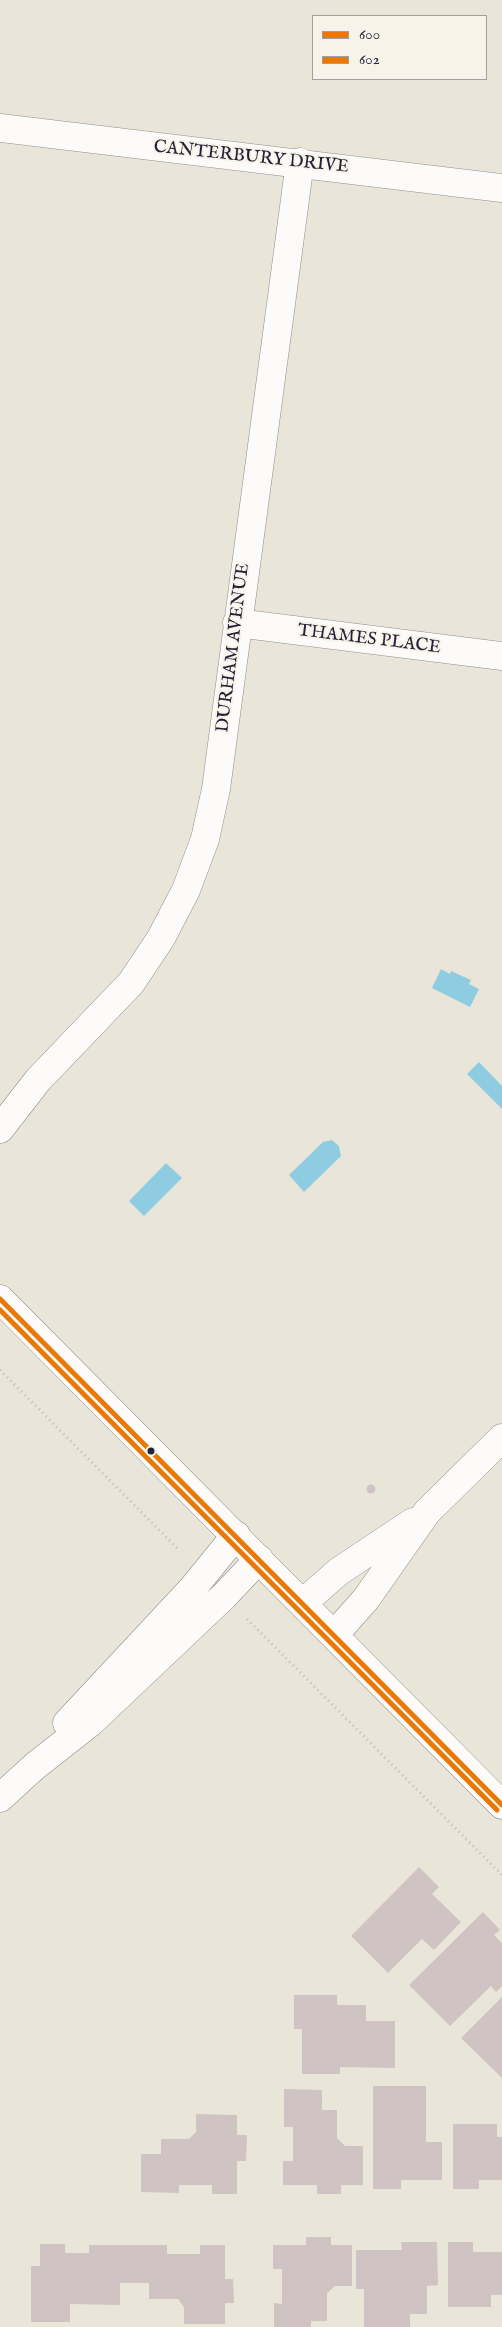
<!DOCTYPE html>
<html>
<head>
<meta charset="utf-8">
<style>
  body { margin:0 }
  #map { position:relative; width:502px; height:2327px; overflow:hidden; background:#eae5d9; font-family:"IM FELL English",serif }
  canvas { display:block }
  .legend { position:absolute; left:312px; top:15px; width:175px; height:65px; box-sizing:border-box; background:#f7f3e8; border:1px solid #a29fa3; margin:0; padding:6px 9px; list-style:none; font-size:15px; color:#22223b }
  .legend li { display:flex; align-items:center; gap:10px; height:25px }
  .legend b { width:25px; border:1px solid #a29fa3 }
</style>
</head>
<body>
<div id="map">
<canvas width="502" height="2327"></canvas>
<ul class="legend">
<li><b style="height:6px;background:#e97806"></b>600</li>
<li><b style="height:6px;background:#e97806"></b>602</li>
</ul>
</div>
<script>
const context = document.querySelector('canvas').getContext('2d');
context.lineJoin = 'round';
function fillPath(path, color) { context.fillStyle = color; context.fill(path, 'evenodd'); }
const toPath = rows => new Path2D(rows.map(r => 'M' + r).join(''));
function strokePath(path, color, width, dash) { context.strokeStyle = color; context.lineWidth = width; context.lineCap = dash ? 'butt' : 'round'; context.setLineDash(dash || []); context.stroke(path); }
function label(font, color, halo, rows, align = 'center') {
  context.font = font + ' "IM FELL English",serif'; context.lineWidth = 4; context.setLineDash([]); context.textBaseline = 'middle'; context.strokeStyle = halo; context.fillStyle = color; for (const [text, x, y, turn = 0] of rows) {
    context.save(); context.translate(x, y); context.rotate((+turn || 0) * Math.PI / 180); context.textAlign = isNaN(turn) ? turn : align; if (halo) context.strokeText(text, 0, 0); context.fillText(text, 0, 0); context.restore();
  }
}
fillPath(toPath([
  [441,969,450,974,451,971,471,980,469,984,479,989,470,1007,432,988],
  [479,1062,502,1086,502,1109,467,1074],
  [332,1140,339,1146,341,1156,304,1192,289,1175,323,1142],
  [166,1163,182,1178,144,1216,129,1201]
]), '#8ecde1');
fillPath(toPath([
  '366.5 1489a4.5 4.5 0 1 1 9 0a4.5 4.5 0 1 1-9 0Z',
  [419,1867,439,1887,432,1894,461,1922,434,1950,422,1939,388,1973,351,1936],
  [483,1912,500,1930,494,1935,502,1943,502,1986,496,1992,491,1986,450,2026,409,1985],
  [294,1995,337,1995,337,2005,366,2005,366,2021,395,2021,395,2068,340,2067,340,2074,302,2074,302,2029,294,2029],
  [502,1997,502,2078,461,2038],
  [373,2086,426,2086,426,2142,442,2142,442,2180,401,2180,401,2189,373,2189],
  [284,2089,322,2090,322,2110,337,2110,337,2138,345,2146,363,2146,363,2185,341,2185,341,2194,317,2194,317,2185,283,2185,283,2161,293,2161,293,2127,284,2127],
  [196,2114,237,2115,237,2135,247,2135,246,2161,237,2161,237,2194,212,2194,212,2185,179,2185,179,2193,141,2192,141,2154,161,2154,161,2139,189,2139,196,2132],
  [453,2124,497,2124,497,2137,502,2137,502,2180,479,2180,479,2189,453,2189],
  [306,2237,331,2237,331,2245,352,2245,352,2286,335,2286,327,2293,327,2321,311,2321,311,2327,274,2327,274,2303,282,2304,282,2269,273,2269,273,2245,306,2245],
  [401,2242,437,2242,438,2285,427,2286,427,2314,410,2314,410,2327,364,2327,364,2289,356,2289,356,2250,402,2250],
  [448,2242,473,2242,473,2252,502,2252,502,2295,491,2295,491,2307,448,2307],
  [40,2244,65,2244,65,2253,89,2253,89,2245,167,2245,167,2254,200,2254,200,2245,225,2245,225,2279,233,2279,234,2303,225,2303,225,2324,184,2324,184,2307,178,2299,149,2299,149,2283,120,2283,120,2305,70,2304,70,2322,31,2322,31,2266,40,2266]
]), '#d0c3c4');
const minor = toPath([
  [0,128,502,188],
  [237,623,502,656],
  [0,1129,38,1080,131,983,161,938,186,890,205,839,216,789,300,162],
  [0,1299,502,1805],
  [303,1603,338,1572,413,1522],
  [334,1635,366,1599,427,1512,502,1438],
  [67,1723,192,1589,236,1535],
  [0,1798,35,1766,91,1722,224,1596,259,1559]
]);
strokePath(minor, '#908e8b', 29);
strokePath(toPath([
  [0,1370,179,1550],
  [247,1619,502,1875]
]), '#bdbcbd', 3, [1, 4]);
strokePath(minor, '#fcfbf9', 28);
strokePath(toPath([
  [0,1299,502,1805]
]), '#e97806', 5);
strokePath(toPath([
  [0,1310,497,1810]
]), '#e97806', 5);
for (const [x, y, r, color] of [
  [151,1451,4.5,"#22223b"]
]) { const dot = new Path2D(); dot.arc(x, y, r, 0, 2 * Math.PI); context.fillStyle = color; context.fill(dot); strokePath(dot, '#f7f3e8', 2); }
label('18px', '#22223b', '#f7f3e8', [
  ["CANTERBURY DRIVE",251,158,6],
  ["THAMES PLACE",369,640,7],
  ["DURHAM AVENUE",234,648,-83]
]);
</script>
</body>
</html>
